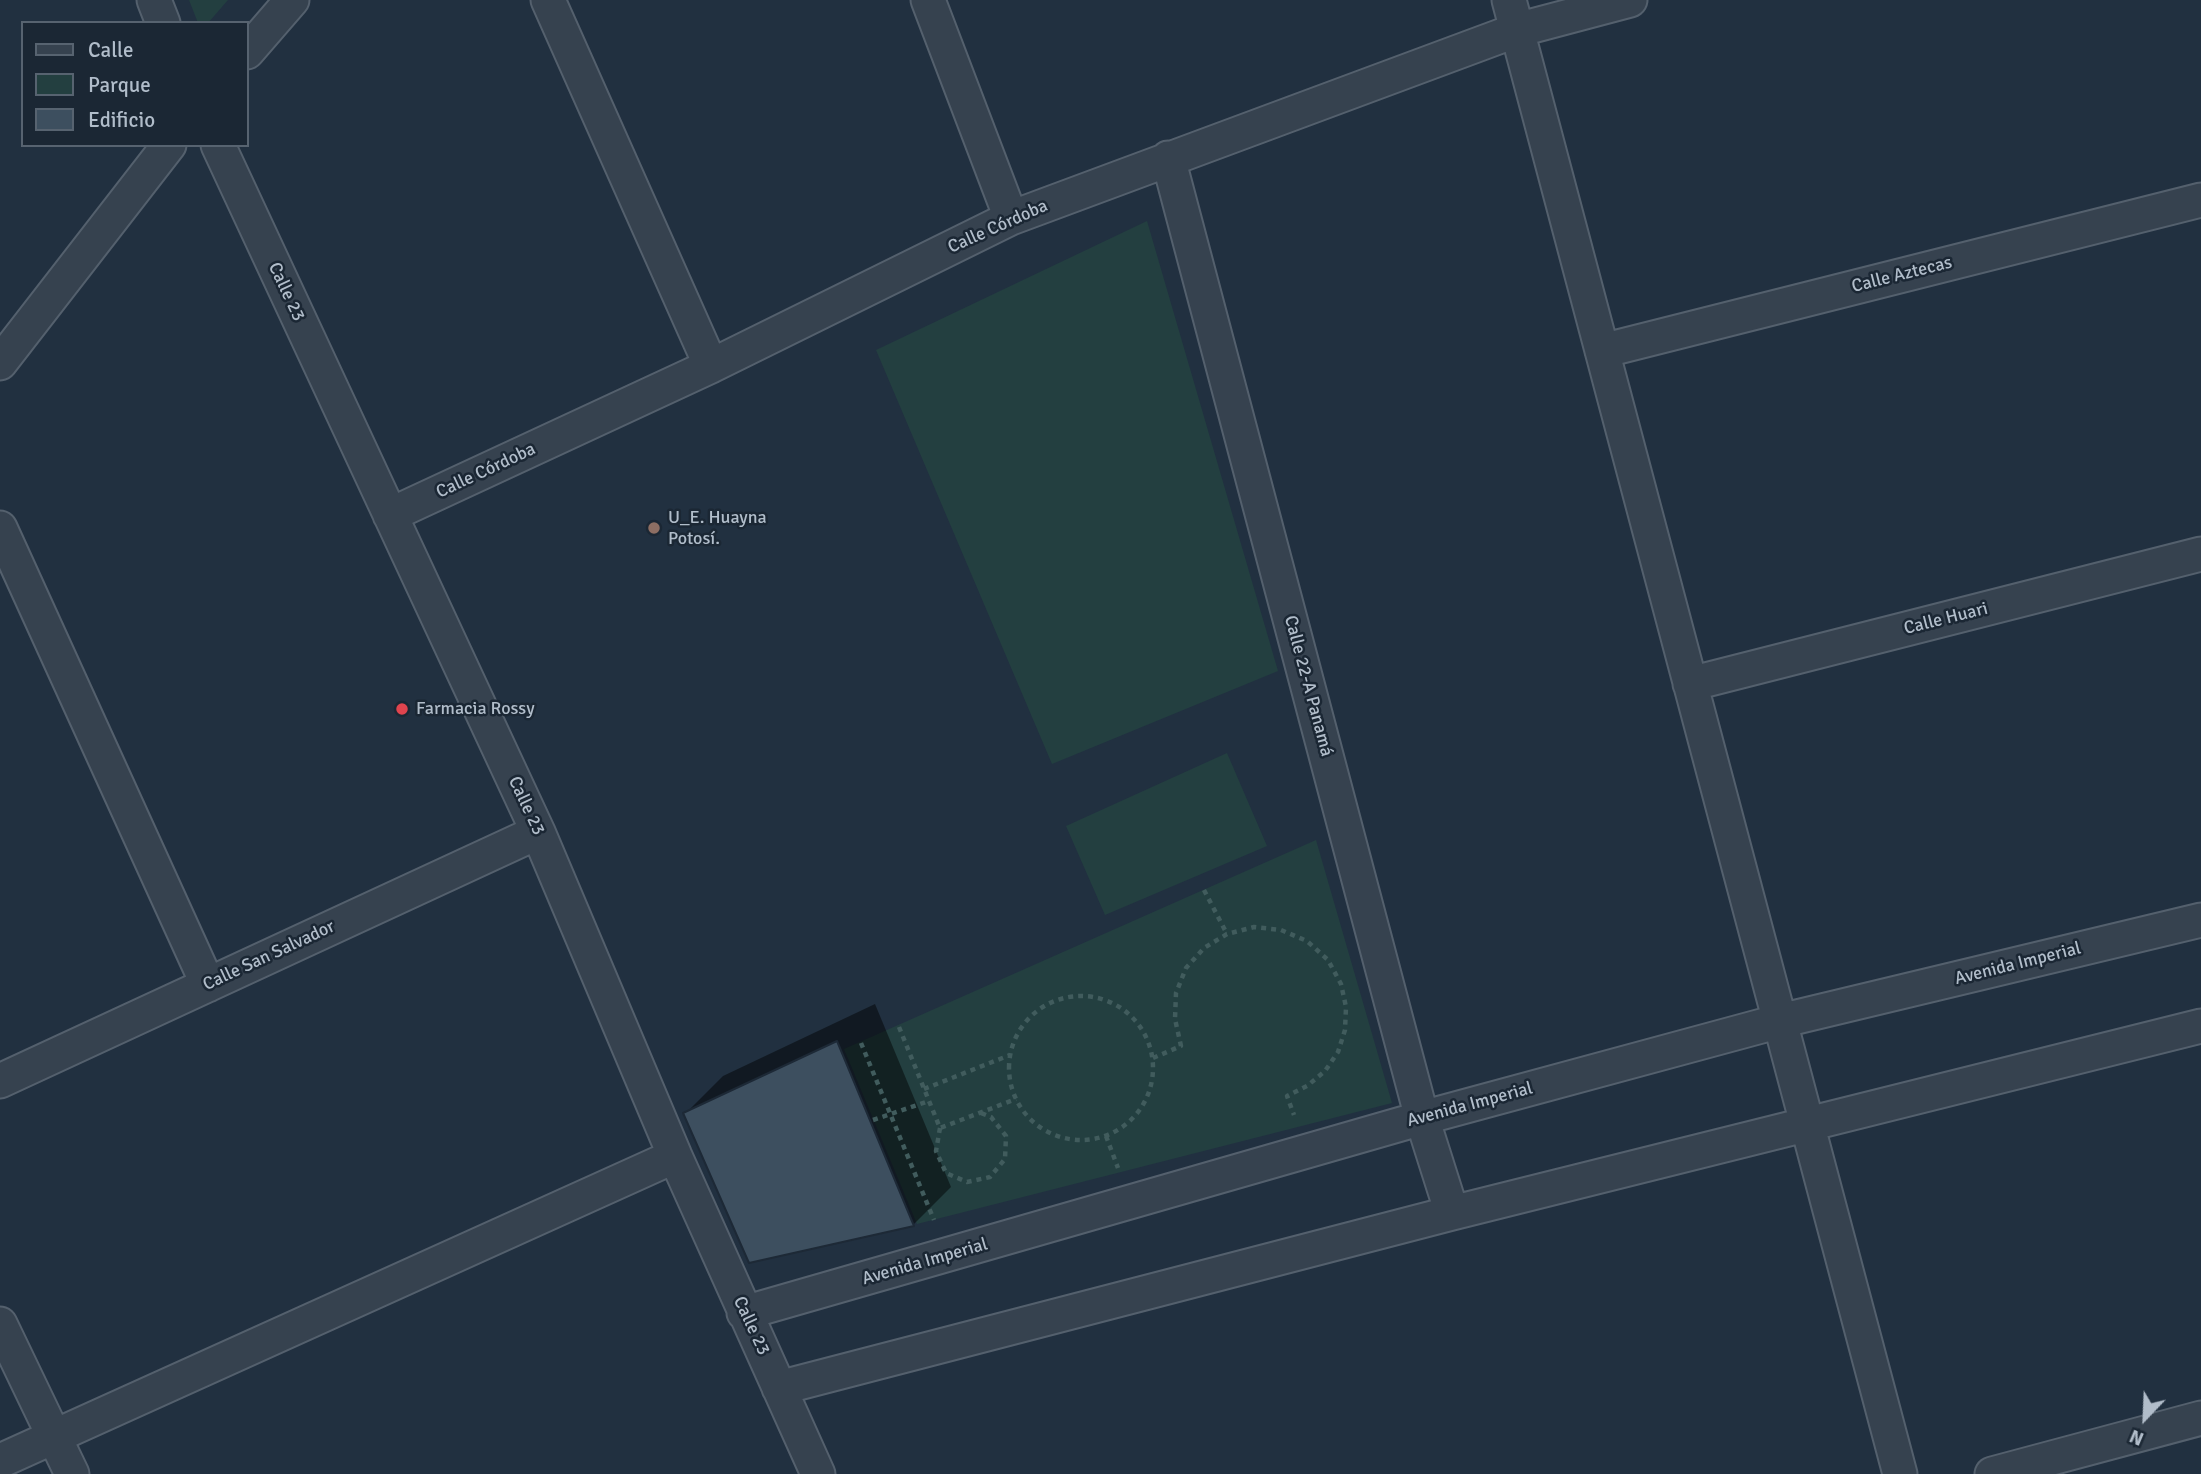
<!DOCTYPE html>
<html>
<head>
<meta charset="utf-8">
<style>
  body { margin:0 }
  #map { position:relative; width:2201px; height:1474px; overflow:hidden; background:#213040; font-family:Signika,sans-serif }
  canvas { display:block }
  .legend { position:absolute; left:21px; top:21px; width:228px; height:126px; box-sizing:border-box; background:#1b2734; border:2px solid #576370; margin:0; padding:9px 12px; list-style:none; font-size:21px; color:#b1bdca }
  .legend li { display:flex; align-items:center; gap:14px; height:35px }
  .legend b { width:35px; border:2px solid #576370 }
  .north { position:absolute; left:2110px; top:1383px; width:70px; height:70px; -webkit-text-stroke:5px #1b2734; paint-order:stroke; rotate:203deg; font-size:19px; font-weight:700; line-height:28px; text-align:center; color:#b1bdca }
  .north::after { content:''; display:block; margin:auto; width:24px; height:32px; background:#b1bdca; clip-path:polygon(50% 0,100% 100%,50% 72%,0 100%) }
</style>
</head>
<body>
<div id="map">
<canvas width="2201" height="1474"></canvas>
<ul class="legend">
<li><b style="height:9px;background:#36424f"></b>Calle</li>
<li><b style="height:19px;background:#233f40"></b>Parque</li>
<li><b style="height:19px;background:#3d4f5f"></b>Edificio</li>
</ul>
<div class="north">N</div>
</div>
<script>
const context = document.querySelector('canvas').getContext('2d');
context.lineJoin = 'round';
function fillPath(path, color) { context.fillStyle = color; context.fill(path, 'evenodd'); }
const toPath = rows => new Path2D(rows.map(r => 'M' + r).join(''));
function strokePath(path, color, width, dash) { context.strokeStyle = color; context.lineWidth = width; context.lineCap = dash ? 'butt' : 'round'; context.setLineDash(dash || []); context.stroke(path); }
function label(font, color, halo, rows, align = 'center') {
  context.font = font + ' Signika,sans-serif'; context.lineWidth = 5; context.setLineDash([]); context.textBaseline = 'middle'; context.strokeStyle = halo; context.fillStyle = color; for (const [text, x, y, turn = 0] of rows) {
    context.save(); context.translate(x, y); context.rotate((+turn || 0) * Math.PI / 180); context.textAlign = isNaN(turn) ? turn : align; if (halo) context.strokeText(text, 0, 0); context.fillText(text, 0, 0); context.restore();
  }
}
fillPath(toPath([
  [189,0,228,0,208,23,198,23],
  [1147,221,1278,671,1052,764,876,350],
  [1227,753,1267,846,1105,915,1066,826],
  [1316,840,1392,1103,917,1224,844,1049]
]), '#233f40');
fillPath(toPath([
  [875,1004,951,1187,913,1225,685,1114,723,1076]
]), '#0007');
const building = toPath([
  [837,1041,914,1226,749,1263,683,1113,837,1041]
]);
fillPath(building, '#3d4f5f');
strokePath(building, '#1d2936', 2);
const street = toPath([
  [154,0,163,23],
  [548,0,711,366],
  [928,0,1011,218],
  [1509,0,1900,1474],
  [247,52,292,0],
  [218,145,538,832,675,1156,818,1474],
  [1168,158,1422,1118,1452,1213],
  [1602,351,2201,200],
  [0,363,169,145],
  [390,515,711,366,1011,218,1517,30,1630,0],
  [0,528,208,985],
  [1690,684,2201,554],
  [0,1081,538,832],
  [744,1313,1422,1118,1780,1021,2201,920],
  [0,1324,72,1474],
  [779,1388,1452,1213,2201,1026],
  [0,1461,675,1156],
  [1992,1474,2201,1418]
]);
strokePath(street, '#54606d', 37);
strokePath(toPath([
  [1204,890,1227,934],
  '1009 1068a72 72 0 1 1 144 0a72 72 0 1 1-144 0Z',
  [899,1027,940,1128,1016,1099],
  [861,1043,934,1220],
  [1153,1058,1181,1046,1175,1019,1176,993,1186,968,1204,948,1227,934,1254,927,1281,930,1307,941,1328,960,1341,984,1346,1007,1345,1030,1338,1052,1325,1071,1307,1086,1287,1096,1294,1115],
  [924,1089,1010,1055],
  [873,1120,929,1101],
  [940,1128,936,1151,946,1173,967,1182,990,1177,1005,1159,1006,1136,991,1117,981,1113],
  [1106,1136,1118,1168]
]), '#415c5d', 4.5, [5, 5]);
strokePath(street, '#36424f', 33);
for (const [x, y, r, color] of [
  [654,528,7,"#8d6e63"],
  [402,709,7,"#e0444e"]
]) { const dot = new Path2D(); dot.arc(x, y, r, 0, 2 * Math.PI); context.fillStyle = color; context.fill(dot); strokePath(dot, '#1b2734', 2.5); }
label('18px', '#b1bdca', '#1b2734', [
  ["Calle Córdoba",998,227,-24],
  ["Calle Aztecas",1902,275,-14],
  ["Calle 23",286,292,65],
  ["Calle Córdoba",486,471,-25],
  ["Calle Huari",1946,619,-14],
  ["Calle 22-A Panamá",1308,686,75],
  ["Calle 23",526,806,65],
  ["Calle San Salvador",269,956,-25],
  ["Avenida Imperial",2018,964,-14],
  ["Avenida Imperial",1470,1105,-15],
  ["Avenida Imperial",925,1262,-16],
  ["Calle 23",751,1326,65]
]);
label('18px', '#b1bdca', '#1b2734', [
  ["U_E. Huayna",668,518],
  ["Potosí.",668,539],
  ["Farmacia Rossy",416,709]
], 'left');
</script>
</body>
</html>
